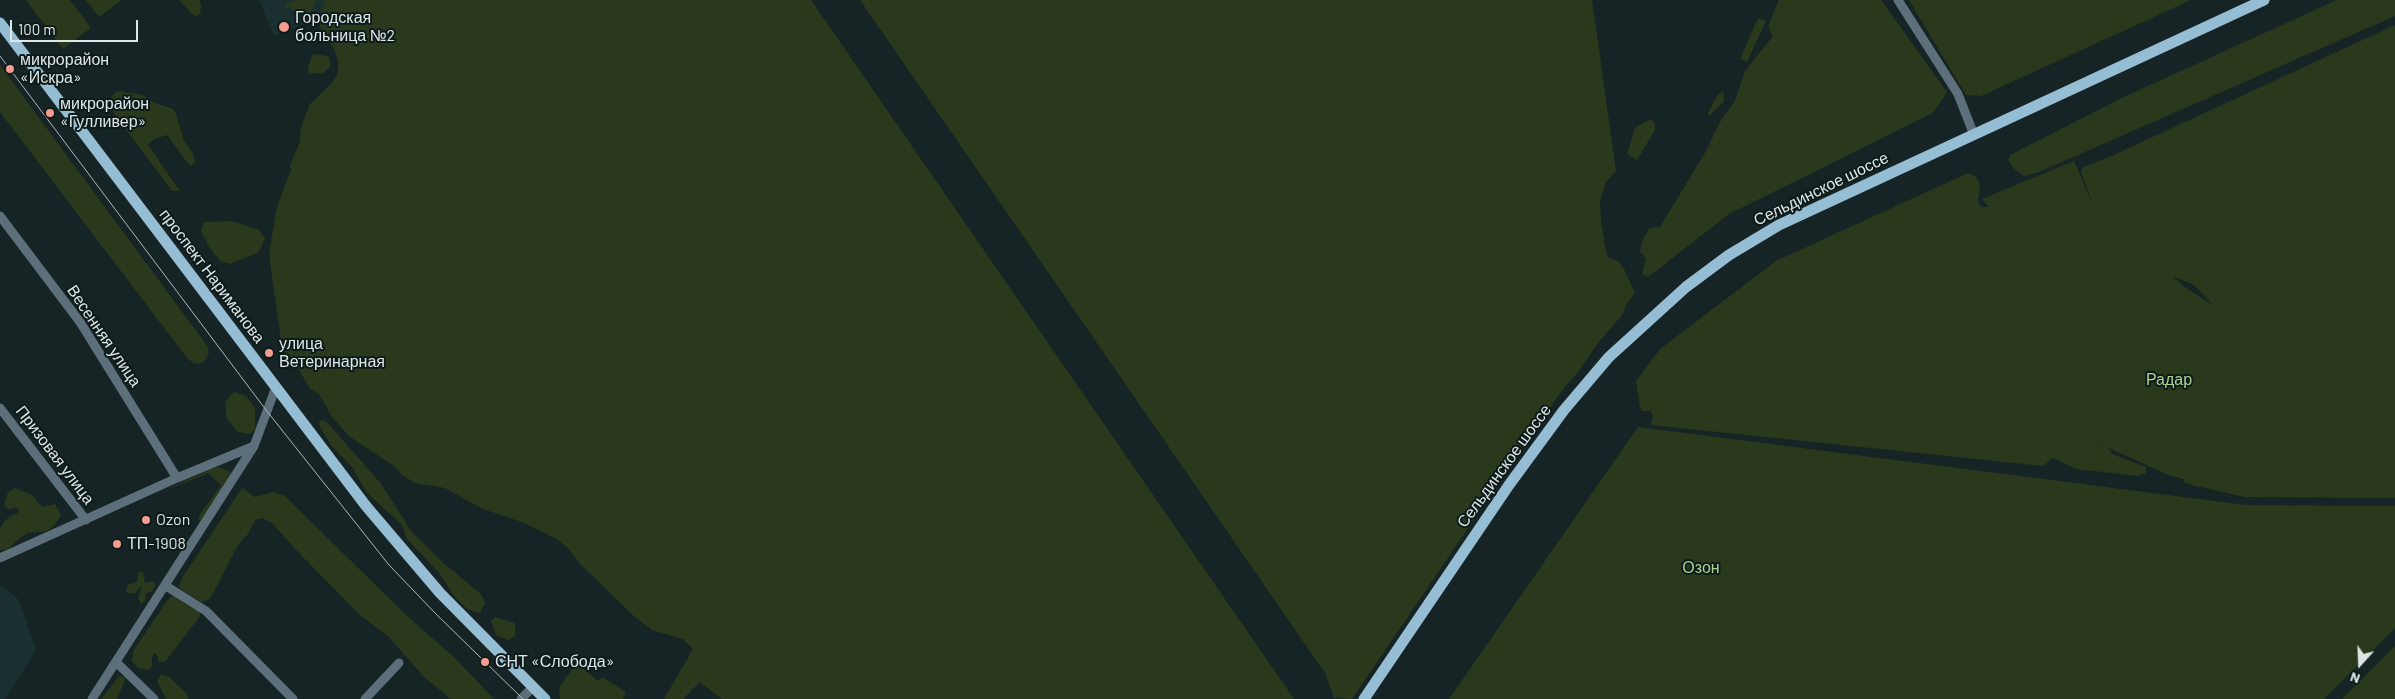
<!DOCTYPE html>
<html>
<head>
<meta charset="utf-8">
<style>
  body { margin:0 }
  #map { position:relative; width:2395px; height:699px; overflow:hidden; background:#172425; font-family:Barlow,sans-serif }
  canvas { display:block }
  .north { position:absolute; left:2335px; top:639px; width:50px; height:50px; -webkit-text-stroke:4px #0e1b1b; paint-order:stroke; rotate:200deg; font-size:14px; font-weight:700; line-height:20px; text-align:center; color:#dee6e7 }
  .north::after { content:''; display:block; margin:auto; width:18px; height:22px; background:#dee6e7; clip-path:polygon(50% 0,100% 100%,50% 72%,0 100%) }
  .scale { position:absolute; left:10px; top:20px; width:128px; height:22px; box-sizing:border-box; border:2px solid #dee6e7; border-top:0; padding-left:6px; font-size:15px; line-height:18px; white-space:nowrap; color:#dee6e7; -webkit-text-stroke:4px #0e1b1b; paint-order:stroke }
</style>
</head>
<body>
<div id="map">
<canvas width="2395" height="699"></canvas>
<div class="north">N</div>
<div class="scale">100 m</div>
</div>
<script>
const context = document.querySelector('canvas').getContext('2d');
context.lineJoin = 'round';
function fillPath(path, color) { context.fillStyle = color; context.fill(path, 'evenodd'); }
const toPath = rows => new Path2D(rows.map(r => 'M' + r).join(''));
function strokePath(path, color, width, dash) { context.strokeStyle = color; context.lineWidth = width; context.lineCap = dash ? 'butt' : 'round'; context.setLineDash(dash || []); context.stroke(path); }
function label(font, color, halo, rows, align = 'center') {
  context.font = font + ' Barlow,sans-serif'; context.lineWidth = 4; context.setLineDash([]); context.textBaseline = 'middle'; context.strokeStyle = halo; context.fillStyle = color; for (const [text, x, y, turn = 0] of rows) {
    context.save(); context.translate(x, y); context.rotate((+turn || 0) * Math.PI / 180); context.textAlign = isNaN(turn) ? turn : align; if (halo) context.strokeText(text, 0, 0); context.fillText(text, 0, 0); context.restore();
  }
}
fillPath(toPath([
  [259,0,326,0,320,18,274,36],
  [0,584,19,600,36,651,5,699,0,699]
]), '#192f30');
fillPath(toPath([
  [26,0,70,0,91,28,63,49],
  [86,0,122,0,99,17],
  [179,0,199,0,201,6,200,14,197,16,192,14],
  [297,0,316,0,313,9,307,13,301,9,294,12,290,7,287,8,284,5],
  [325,0,811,0,1294,699,722,699,700,682,683,699,664,699,693,649,683,639,652,630,636,618,580,564,568,548,555,538,522,522,483,509,445,488,415,483,402,475,394,466,350,437,332,417,319,394,310,389,294,361,282,348,269,254,277,207,291,170,290,165,300,142,301,127,310,104,332,83,338,73,338,61,335,51,320,27,320,16],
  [860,0,1592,0,1616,171,1606,182,1600,201,1601,222,1606,252,1609,258,1618,261,1624,269,1635,293,1627,303,1622,315,1598,343,1578,372,1562,390,1352,699,1334,698,1325,673],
  [1779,0,1881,0,1947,92,1933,113,1729,214,1648,277,1642,274,1646,259,1640,251,1644,236,1650,228,1660,227,1705,153,1720,122,1735,101,1745,71,1773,36,1768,26],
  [1909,0,2191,0,1981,96,1966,95],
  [2337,0,2395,0,2395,16,2039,172,2024,176,2013,168,2008,160,2010,155,2126,96],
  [1758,18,1766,21,1747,62,1740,59],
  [2395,25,2395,498,2245,497,2192,485,2184,482,2184,479,2166,474,2083,436,2108,447,2112,454,2146,467,2146,473,2138,476,2076,469,2053,458,2043,466,1651,425,1653,416,1651,411,1643,411,1640,408,1636,381,1660,349,1776,261,1968,173,1976,177,1980,185,1978,202,1981,207,1989,207,1982,199,2074,161,2093,205,2081,172,2083,167,2107,158],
  [2172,276,2194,285,2214,306,2183,286],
  [313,54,328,56,331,63,329,68,323,73,309,74,308,66],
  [0,65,208,347,209,353,203,363,195,364,187,358,0,112],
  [118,91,143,95,152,102,173,109,176,114,184,141,193,153,195,161,193,165,189,165,167,135,154,139,148,145,180,191,172,191,114,113,110,103,112,96],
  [1723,91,1724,101,1709,116,1708,113,1717,96],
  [1651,119,1655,124,1655,130,1637,160,1627,154,1635,128],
  [232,221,259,230,265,238,259,252,230,264,220,261,209,247,201,231,204,222],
  [234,392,246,396,255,407,255,429,249,434,238,432,227,419,225,401],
  [323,420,328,423,382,485,411,531,441,561,481,594,485,603,480,613,467,609,454,596,440,574,407,539,402,525,366,492,352,467,331,445,320,427,319,422],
  [1638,427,2246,505,2395,506,2395,628,2324,699,1449,699],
  [218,467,229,471,231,474,203,521,199,520,199,516,221,485,208,473,157,494,213,468],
  [15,488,34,496,37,502,43,507,55,504,61,515,54,526,47,531,27,533,6,550,0,550,0,529,3,523,10,516,18,513,19,510,15,507,9,510,4,505,8,492],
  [242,488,255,497,273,492,285,496,407,616,456,659,494,699,451,699,424,677,388,636,361,616,298,552,272,523,262,518,255,520,248,534,238,545,210,599,201,602,181,589,179,586,182,578],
  [140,571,143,573,145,583,152,581,156,584,152,591,146,593,145,601,141,604,138,597,142,588,140,587,135,594,128,593,126,590,128,585,137,582,138,573],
  [173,595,185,604,195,607,200,611,200,616,165,662,158,662,158,656,154,653,152,657,152,667,148,670,139,668,132,661,134,650,166,602],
  [495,617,515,623,515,636,508,640,496,635,491,621],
  [2395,646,2395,699,2342,699],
  [575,665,579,665,598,681,602,677,626,692,623,699,560,699,559,688],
  [161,674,169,677,187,694,188,699,166,699,157,681],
  [119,676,124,677,125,680,117,699,101,699]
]), '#2a391c');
strokePath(toPath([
  [1898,0,1958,94,1974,135],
  [0,216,80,322,177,478],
  [0,408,86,520],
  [0,558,177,478,254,446],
  [166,586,206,611,293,699],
  [116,662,154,699],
  [92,699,254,446,276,387],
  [365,699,399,663],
  [521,699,533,687]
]), '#5c6f7a', 9);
strokePath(toPath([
  [0,23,366,506,440,593,545,699],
  [1364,699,1509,485,1564,410,1609,357,1686,287,1729,255,1779,225,2264,0]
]), '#95bed5', 11);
strokePath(toPath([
  [0,56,266,410,389,565,436,614,523,699]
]), '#aeb7b8', 1);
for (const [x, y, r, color] of [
  [284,27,6,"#f59c90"],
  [10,69,5,"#f59c90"],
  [50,113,5,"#f59c90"],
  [269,353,5,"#f59c90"],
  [146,520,5,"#f59c90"],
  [117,544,5,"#f59c90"],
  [485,662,5,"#f59c90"]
]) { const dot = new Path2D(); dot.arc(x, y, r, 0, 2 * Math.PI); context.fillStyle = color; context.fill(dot); strokePath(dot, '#0e1b1b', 2); }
label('16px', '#dee6e7', '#0e1b1b', [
  ["Городская",295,18],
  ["больница №2",295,36],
  ["микрорайон",20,60],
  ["«Искра»",20,78],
  ["микрорайон",60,104],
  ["«Гулливер»",60,122],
  ["улица",279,344],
  ["Ветеринарная",279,362],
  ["Ozon",156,520],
  ["ТП-1908",127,544],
  ["СНТ «Слобода»",495,662]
], 'left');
label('16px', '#dee6e7', '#0e1b1b', [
  ["Сельдинское шоссе",1821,189,-26],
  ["проспект Нариманова",212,276,53],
  ["Весенняя улица",104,336,56],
  ["Призовая улица",55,455,53],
  ["Сельдинское шоссе",1504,466,-54]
]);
label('16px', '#aed191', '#0e1b1b', [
  ["Радар",2169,380],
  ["Озон",1701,568]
]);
</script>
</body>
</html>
